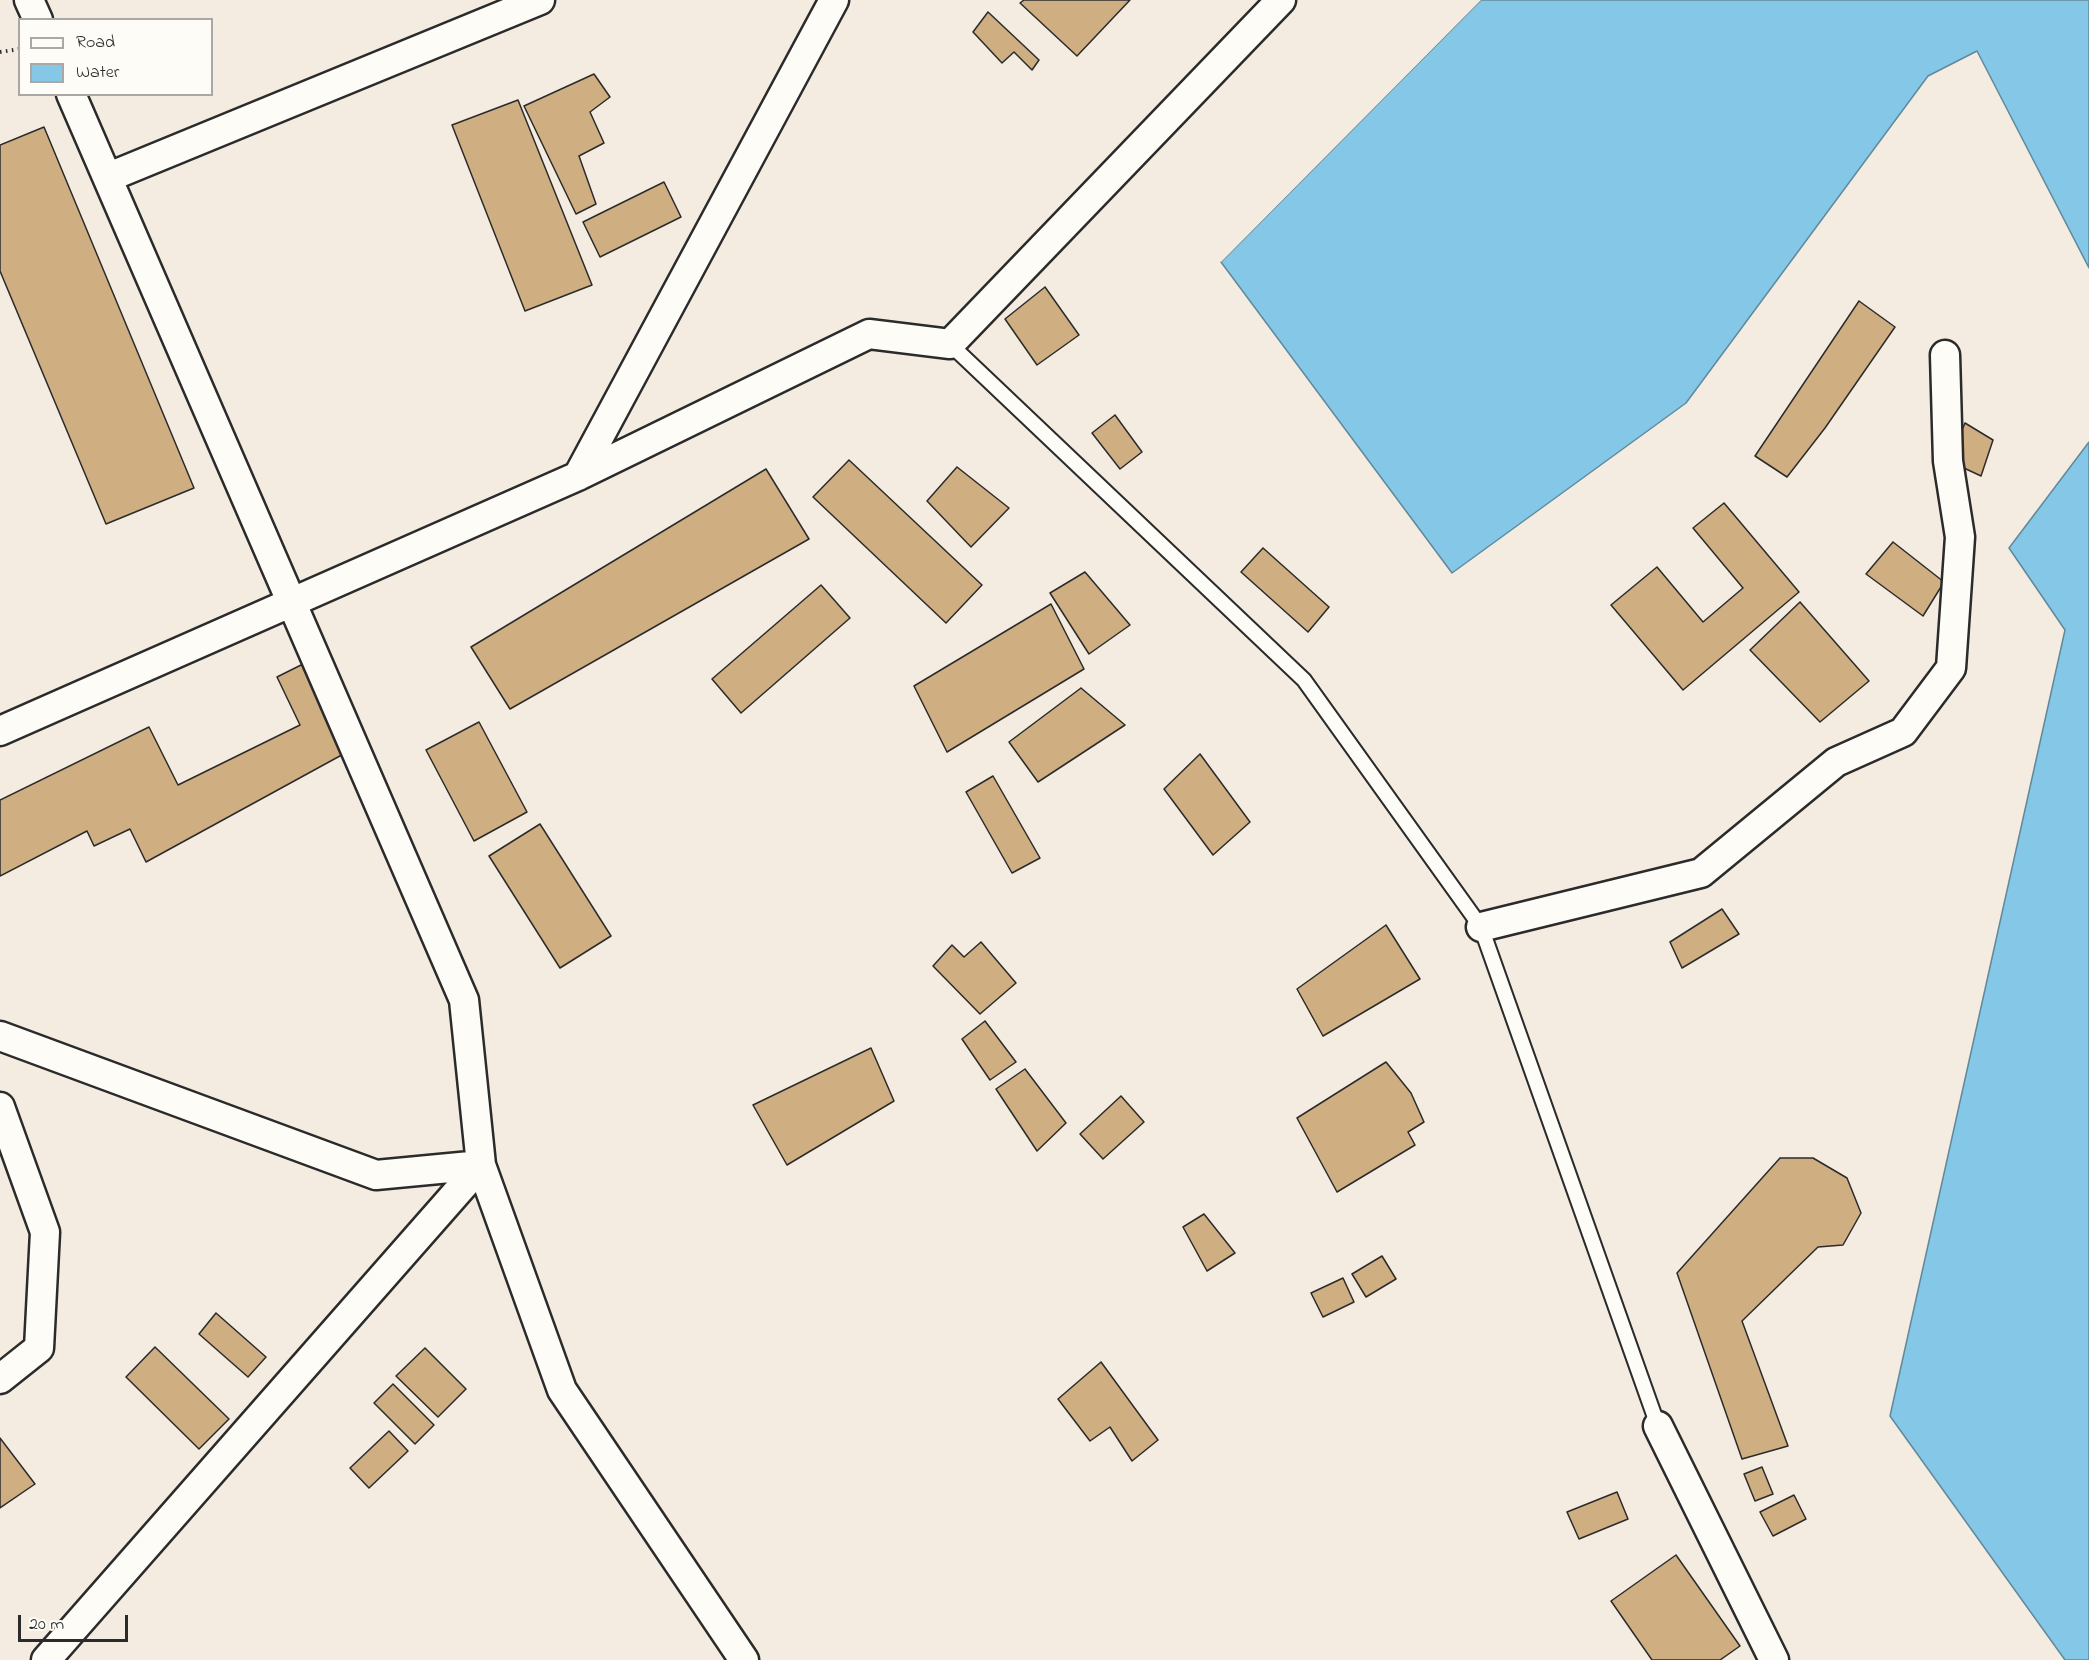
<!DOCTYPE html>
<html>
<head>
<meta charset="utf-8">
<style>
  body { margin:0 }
  #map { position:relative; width:2089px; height:1660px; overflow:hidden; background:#f4ece0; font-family:"Indie Flower",sans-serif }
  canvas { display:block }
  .legend { position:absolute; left:18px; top:18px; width:195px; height:78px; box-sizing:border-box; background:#fdfcf7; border:2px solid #a9a8a5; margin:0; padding:8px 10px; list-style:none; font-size:18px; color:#2b2b2b }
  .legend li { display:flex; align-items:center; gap:12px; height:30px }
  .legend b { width:30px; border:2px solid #a9a8a5 }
  .scale { position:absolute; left:18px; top:1615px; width:110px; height:27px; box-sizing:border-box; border:3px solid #2b2b2b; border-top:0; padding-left:8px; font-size:18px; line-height:21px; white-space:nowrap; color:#2b2b2b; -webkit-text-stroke:4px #fdfcf7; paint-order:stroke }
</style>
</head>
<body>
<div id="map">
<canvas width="2089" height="1660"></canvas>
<ul class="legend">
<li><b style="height:8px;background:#fdfcf7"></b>Road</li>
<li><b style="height:16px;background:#85c7e6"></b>Water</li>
</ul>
<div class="scale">20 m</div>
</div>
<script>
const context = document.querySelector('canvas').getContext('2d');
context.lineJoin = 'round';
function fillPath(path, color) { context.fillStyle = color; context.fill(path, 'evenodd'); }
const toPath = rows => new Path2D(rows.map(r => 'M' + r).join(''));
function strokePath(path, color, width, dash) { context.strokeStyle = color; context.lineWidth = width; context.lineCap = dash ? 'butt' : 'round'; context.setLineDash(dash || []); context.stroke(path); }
const water = toPath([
  [1481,0,2089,0,2089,268,1977,51,1928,76,1686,403,1452,573,1221,262,1481,0],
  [2089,442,2089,1660,2065,1660,1890,1416,2065,630,2009,548,2089,442]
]);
fillPath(water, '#85c7e6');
strokePath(water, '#61899b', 1.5);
fillPath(toPath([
  [1477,0,1481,0,1221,262,1219,259]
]), '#f4ece0');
const building = toPath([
  [1024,0,1130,0,1077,56,1020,3,1024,0],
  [988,12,1039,60,1032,70,1014,52,1002,63,973,32,988,12],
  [594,74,610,97,590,112,604,143,579,156,596,204,576,214,524,106,594,74],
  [518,100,592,285,525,311,452,125,518,100],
  [44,127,194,488,106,524,0,271,0,145,44,127],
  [664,182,681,217,600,257,583,222,664,182],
  [1045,287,1079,335,1037,365,1005,319,1045,287],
  [1859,301,1895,327,1825,428,1787,477,1755,456,1859,301],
  [1115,415,1142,452,1120,469,1092,433,1115,415],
  [1965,423,1993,440,1981,476,1949,461,1965,423],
  [849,460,982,585,946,623,813,497,849,460],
  [957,467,1009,508,971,547,927,501,957,467],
  [766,469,809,539,510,709,471,647,766,469],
  [1724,503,1799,592,1683,690,1611,605,1657,567,1703,622,1743,588,1693,528,1724,503],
  [1893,542,1944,582,1923,616,1866,574,1893,542],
  [1263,548,1329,607,1308,632,1241,572,1263,548],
  [1085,572,1130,625,1089,654,1050,593,1085,572],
  [821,585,850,618,741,713,712,679,821,585],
  [1800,602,1869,681,1820,722,1750,650,1800,602],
  [1051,604,1084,669,947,752,914,686,1051,604],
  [309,661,349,751,146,862,130,829,94,846,87,831,0,876,0,800,149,727,178,785,300,725,277,677,309,661],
  [1081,688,1125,725,1038,782,1009,742,1081,688],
  [479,722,527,812,474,841,426,750,479,722],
  [1200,754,1250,822,1213,855,1164,789,1200,754],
  [993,776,1040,858,1012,873,966,792,993,776],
  [540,824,611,936,560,968,489,856,540,824],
  [1722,909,1739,934,1682,968,1670,942,1722,909],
  [1386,925,1420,979,1323,1036,1297,989,1386,925],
  [981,942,1016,983,980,1014,933,966,952,945,964,957,981,942],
  [985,1021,1016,1062,990,1080,962,1039,985,1021],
  [871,1048,894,1101,787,1165,753,1105,871,1048],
  [1386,1062,1411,1093,1424,1122,1408,1132,1415,1145,1337,1192,1297,1118,1386,1062],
  [1025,1069,1066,1123,1037,1151,996,1089,1025,1069],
  [1121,1096,1144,1122,1103,1159,1080,1134,1121,1096],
  [1780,1158,1813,1158,1847,1178,1861,1213,1843,1245,1818,1247,1742,1321,1788,1446,1742,1459,1677,1273,1780,1158],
  [1204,1214,1235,1253,1207,1271,1183,1227,1204,1214],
  [1382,1256,1396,1279,1366,1297,1352,1274,1382,1256],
  [1343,1278,1354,1302,1323,1317,1311,1293,1343,1278],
  [216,1313,266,1357,248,1377,199,1334,216,1313],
  [155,1347,229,1419,199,1449,126,1377,155,1347],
  [425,1348,466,1389,438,1417,396,1376,425,1348],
  [1101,1362,1158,1440,1132,1461,1110,1427,1090,1441,1058,1399,1101,1362],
  [393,1384,434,1425,415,1444,374,1403,393,1384],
  [389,1431,408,1451,369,1488,350,1468,389,1431],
  [0,1438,35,1484,0,1508,0,1438],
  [1762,1467,1773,1494,1755,1501,1744,1474,1762,1467],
  [1617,1492,1628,1519,1579,1539,1567,1512,1617,1492],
  [1794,1495,1806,1519,1773,1536,1760,1512,1794,1495],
  [1676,1555,1740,1646,1720,1660,1652,1660,1611,1601,1676,1555]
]);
fillPath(building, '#cfae82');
strokePath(building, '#2b2b2b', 1.5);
const service = toPath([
  [950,344,1304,680,1481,927,1658,1426]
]);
const minor = toPath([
  [29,0,38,20],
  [109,177,540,0],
  [578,476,834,0],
  [0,731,578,476,869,334,950,344,1281,0],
  [1481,927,1701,873,1836,762,1903,732,1951,668,1960,537,1948,461,1945,355],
  [0,1036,376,1175,481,1165,464,1000,71,94],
  [0,1107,45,1232,39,1348,0,1379],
  [1658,1426,1774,1660],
  [46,1660,481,1165,562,1390,744,1660]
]);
strokePath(service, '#2b2b2b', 18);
strokePath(minor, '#2b2b2b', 33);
strokePath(toPath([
  [0,52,20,49]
]), '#2b2b2b', 4, [1.5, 4.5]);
strokePath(service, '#fdfcf7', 14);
strokePath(minor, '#fdfcf7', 28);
</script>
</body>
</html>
